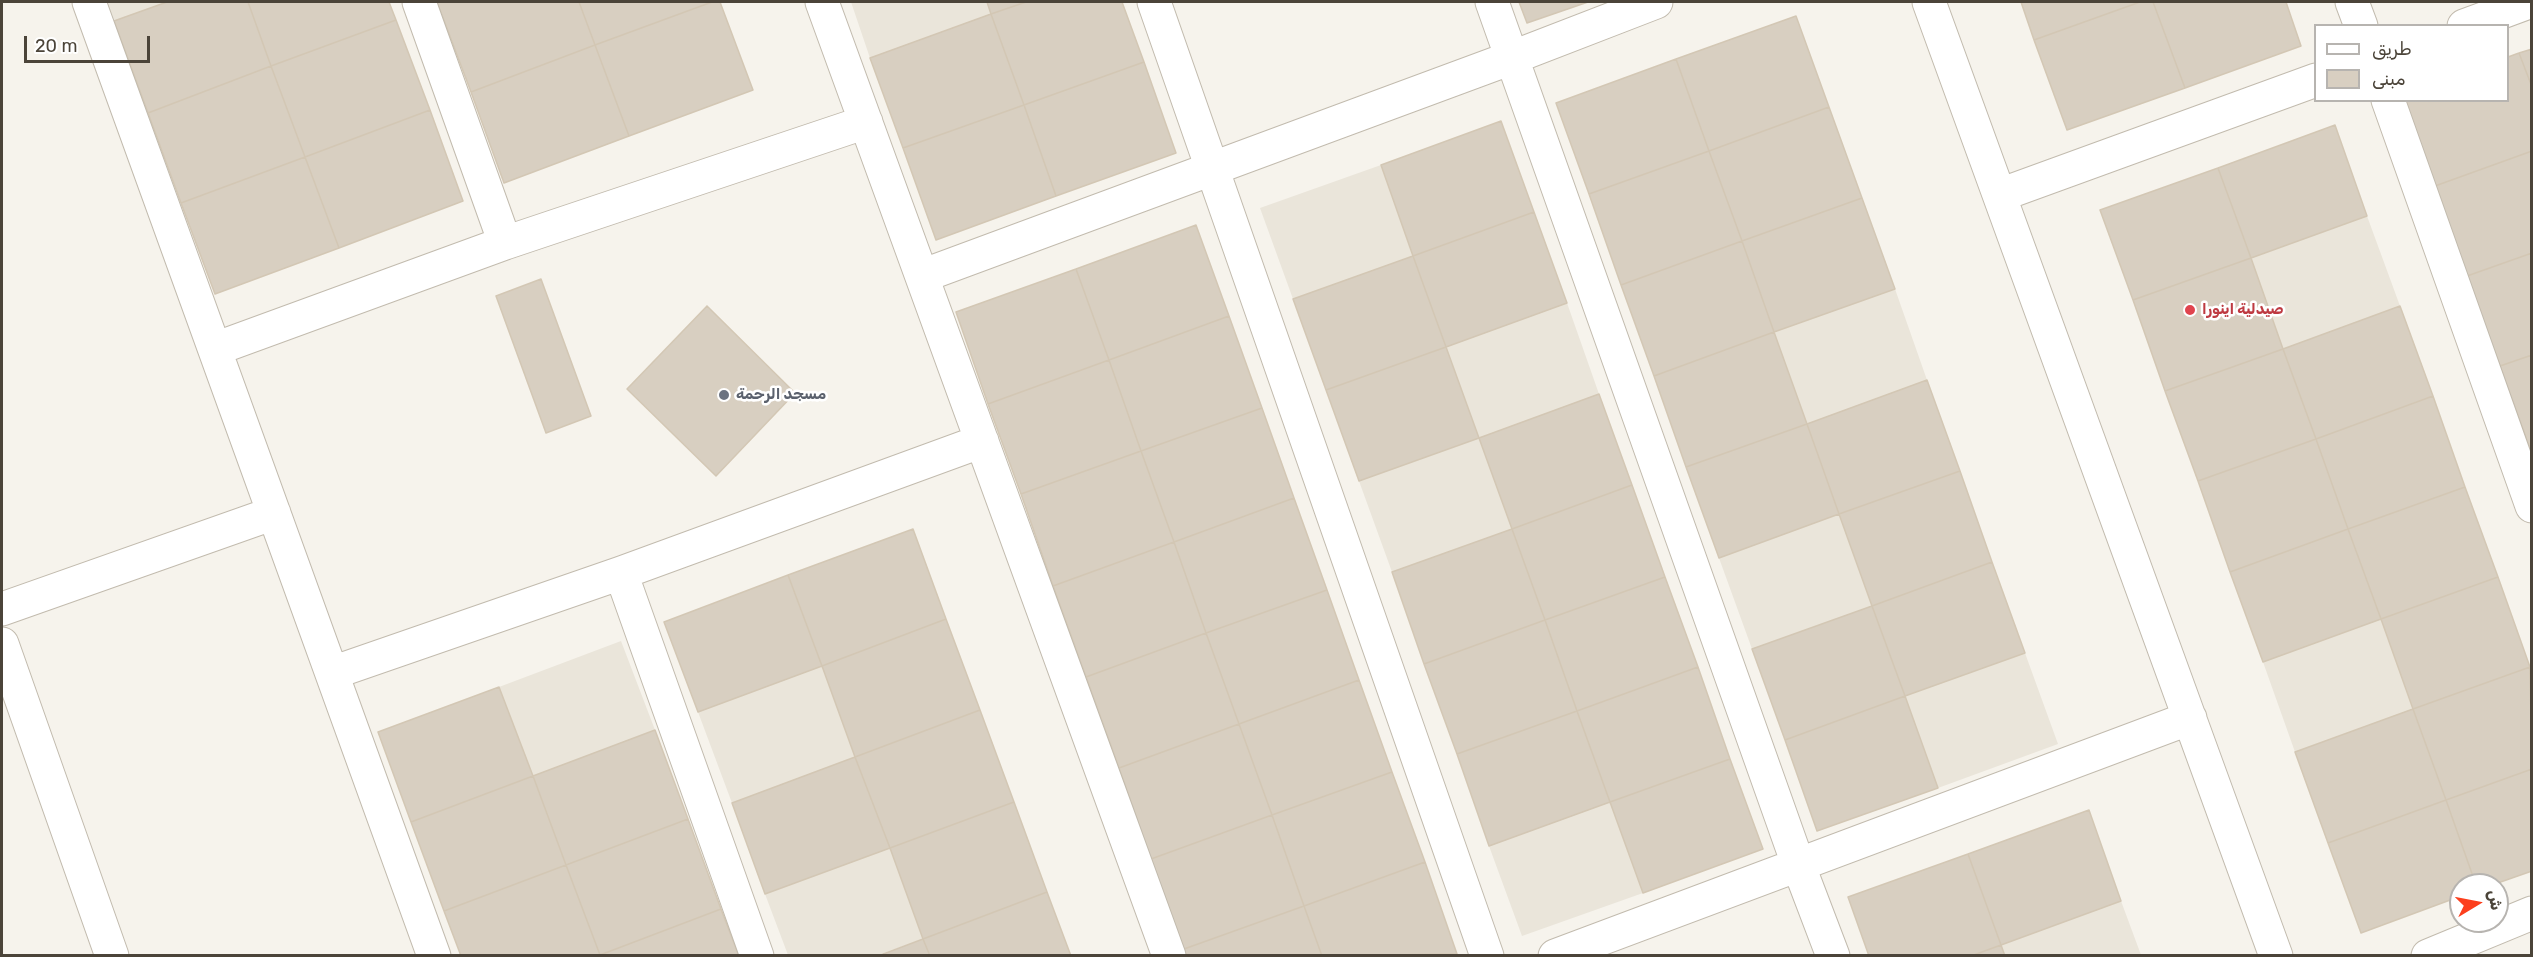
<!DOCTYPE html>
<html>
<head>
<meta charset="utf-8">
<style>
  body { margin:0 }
  #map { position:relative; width:2533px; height:957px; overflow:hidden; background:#f6f3ec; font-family:Rubik,Cairo,sans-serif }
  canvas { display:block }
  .frame { position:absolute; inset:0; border:3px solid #4b4439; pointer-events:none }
  .legend { position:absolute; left:2314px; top:24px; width:195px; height:78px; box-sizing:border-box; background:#fff; border:2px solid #b7b4b0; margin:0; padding:8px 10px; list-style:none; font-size:18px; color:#4b4439 }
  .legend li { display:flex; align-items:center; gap:12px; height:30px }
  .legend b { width:30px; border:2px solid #b7b4b0 }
  .north { position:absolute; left:2449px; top:873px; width:60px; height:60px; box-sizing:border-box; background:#fff; border:2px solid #b7b4b0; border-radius:50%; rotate:80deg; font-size:16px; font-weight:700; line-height:24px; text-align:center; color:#4b4439 }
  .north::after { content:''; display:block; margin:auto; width:21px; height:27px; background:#fc3f1d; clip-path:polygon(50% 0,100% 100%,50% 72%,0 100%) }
  .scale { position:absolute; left:24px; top:36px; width:126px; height:27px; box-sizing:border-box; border:3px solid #4b4439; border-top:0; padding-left:8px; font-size:18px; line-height:21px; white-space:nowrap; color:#4b4439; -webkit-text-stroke:4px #fff; paint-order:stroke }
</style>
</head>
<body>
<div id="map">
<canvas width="2533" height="957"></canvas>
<div class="frame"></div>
<ul class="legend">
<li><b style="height:8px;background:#fff"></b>طريق</li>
<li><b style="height:16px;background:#d8cfc1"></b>مبنى</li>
</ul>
<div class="north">ش</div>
<div class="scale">20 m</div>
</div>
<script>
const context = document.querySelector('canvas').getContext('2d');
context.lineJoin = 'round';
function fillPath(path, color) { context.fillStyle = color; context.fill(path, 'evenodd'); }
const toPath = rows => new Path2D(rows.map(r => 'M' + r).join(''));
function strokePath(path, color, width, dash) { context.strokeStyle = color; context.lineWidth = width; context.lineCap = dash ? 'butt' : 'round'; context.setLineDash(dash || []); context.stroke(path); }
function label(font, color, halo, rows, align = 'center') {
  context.font = font + ' Rubik,Cairo,sans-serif'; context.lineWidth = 5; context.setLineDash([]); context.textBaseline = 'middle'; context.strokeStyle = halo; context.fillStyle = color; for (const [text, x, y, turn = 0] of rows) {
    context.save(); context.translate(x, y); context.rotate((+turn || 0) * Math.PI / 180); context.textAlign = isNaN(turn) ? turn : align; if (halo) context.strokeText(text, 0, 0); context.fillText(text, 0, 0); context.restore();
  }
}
fillPath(toPath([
  [106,2,167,2,114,21],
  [851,2,987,2,991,14,870,58],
  [1381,165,1413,256,1293,299,1260,208],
  [2367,216,2400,306,2283,349,2251,258],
  [1895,289,1927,380,1807,424,1774,332],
  [1567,303,1599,394,1479,438,1512,529,1392,572,1359,481,1479,438,1446,347],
  [1839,514,1872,606,1752,649,1719,558],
  [2381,619,2413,709,2295,752,2263,662],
  [621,641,655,730,533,776,499,687],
  [2025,653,2058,744,1938,788,1905,696],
  [822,666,855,757,732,803,698,712],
  [1610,802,1643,893,1522,936,1489,846],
  [890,848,923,939,878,955,788,955,765,894],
  [2121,901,2141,955,2005,955,2001,945]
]), '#eae5da');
const building = toPath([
  [167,2,248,2,271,66,148,113,114,21,167,2],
  [248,2,389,2,396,20,271,66,248,2],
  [437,2,579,2,595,45,471,92,437,2],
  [579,2,712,2,595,45,579,2],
  [712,2,720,2,753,90,629,136,595,45,712,2],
  [987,2,1026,2,991,14,987,2],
  [1026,2,1122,2,1144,62,1024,105,991,14,1026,2],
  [1519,2,1588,2,1527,23,1519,2],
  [2021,2,2140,2,2034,40,2021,2],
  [2140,2,2153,2,2185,88,2067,130,2034,40,2140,2],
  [2153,2,2286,2,2301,46,2185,88,2153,2],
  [991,14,1024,105,903,148,870,58,991,14],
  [1796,16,1829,107,1709,151,1676,59,1796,16],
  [396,20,430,110,305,157,271,66,396,20],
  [595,45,629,136,504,183,471,92,595,45],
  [2532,49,2532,87,2519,53,2532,49],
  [2519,53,2532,87,2532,151,2435,186,2404,100,2508,100,2508,57,2519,53],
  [1676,59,1709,151,1589,194,1556,103,1676,59],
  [1144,62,1176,153,1056,196,1024,105,1144,62],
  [271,66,305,157,181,203,148,113,271,66],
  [1024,105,1056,196,936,240,903,148,1024,105],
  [1829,107,1862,198,1742,241,1709,151,1829,107],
  [430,110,463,201,339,248,305,157,430,110],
  [1501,121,1534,212,1413,256,1381,165,1501,121],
  [2335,125,2367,216,2251,258,2218,168,2335,125],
  [1709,151,1742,241,1621,285,1589,194,1709,151],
  [2532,151,2532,253,2467,276,2435,186,2532,151],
  [305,157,339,248,215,294,181,203,305,157],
  [2218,168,2251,258,2133,300,2100,210,2218,168],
  [1862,198,1895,289,1774,332,1742,241,1862,198],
  [1534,212,1567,303,1446,347,1413,256,1534,212],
  [1196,225,1229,316,1109,360,1076,269,1196,225],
  [1742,241,1774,332,1654,376,1621,285,1742,241],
  [2532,253,2532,355,2500,366,2467,276,2532,253],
  [1413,256,1446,347,1326,390,1293,299,1413,256],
  [2251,258,2283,349,2165,391,2133,300,2251,258],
  [1076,269,1109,360,988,404,956,312,1076,269],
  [541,279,591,416,546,433,496,296,541,279],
  [707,306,795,393,716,476,627,389,707,306],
  [2400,306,2433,396,2316,439,2283,349,2400,306],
  [1229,316,1262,408,1141,451,1109,360,1229,316],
  [1774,332,1807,424,1686,467,1654,376,1774,332],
  [1446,347,1479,438,1359,481,1326,390,1446,347],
  [2283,349,2316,439,2198,481,2165,391,2283,349],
  [2532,355,2532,454,2500,366,2532,355],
  [1109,360,1141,451,1021,494,988,404,1109,360],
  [1927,380,1960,471,1839,514,1807,424,1927,380],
  [1599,394,1632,485,1512,529,1479,438,1599,394],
  [2433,396,2465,487,2348,529,2316,439,2433,396],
  [1262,408,1294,498,1174,542,1141,451,1262,408],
  [1807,424,1839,514,1719,558,1686,467,1807,424],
  [2316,439,2348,529,2230,572,2198,481,2316,439],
  [1141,451,1174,542,1053,586,1021,494,1141,451],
  [1960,471,1992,562,1872,606,1839,514,1960,471],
  [1632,485,1665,577,1545,620,1512,529,1632,485],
  [2465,487,2498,577,2381,619,2348,529,2465,487],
  [1294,498,1327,590,1206,633,1174,542,1294,498],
  [913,529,946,619,822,666,788,575,913,529],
  [1512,529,1545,620,1424,664,1392,572,1512,529],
  [2348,529,2381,619,2263,662,2230,572,2348,529],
  [1174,542,1206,633,1086,677,1053,586,1174,542],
  [1992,562,2025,653,1905,696,1872,606,1992,562],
  [788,575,822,666,698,712,664,622,788,575],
  [1665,577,1698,667,1577,711,1545,620,1665,577],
  [2498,577,2530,667,2413,709,2381,619,2498,577],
  [1327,590,1359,680,1239,724,1206,633,1327,590],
  [1872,606,1905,696,1785,740,1752,649,1872,606],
  [946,619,980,710,855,757,822,666,946,619],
  [1545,620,1577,711,1457,754,1424,664,1545,620],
  [1206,633,1239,724,1119,768,1086,677,1206,633],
  [1698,667,1730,759,1610,802,1577,711,1698,667],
  [2530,667,2532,769,2446,800,2413,709,2530,667],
  [1359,680,1392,772,1272,815,1239,724,1359,680],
  [499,687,533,776,411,822,378,732,499,687],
  [1905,696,1938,788,1817,831,1785,740,1905,696],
  [2413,709,2446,800,2328,843,2295,752,2413,709],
  [980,710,1014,802,890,848,855,757,980,710],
  [1577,711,1610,802,1489,846,1457,754,1577,711],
  [1239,724,1272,815,1151,859,1119,768,1239,724],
  [655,730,688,819,566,865,533,776,655,730],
  [855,757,890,848,765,894,732,803,855,757],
  [1730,759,1763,849,1643,893,1610,802,1730,759],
  [2532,769,2532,871,2492,885,2476,885,2446,800,2532,769],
  [1392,772,1425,862,1304,906,1272,815,1392,772],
  [533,776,566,865,444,911,411,822,533,776],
  [2446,800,2476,885,2461,885,2461,896,2361,933,2328,843,2446,800],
  [1014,802,1047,892,923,939,890,848,1014,802],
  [2089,810,2121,901,2001,945,1968,854,2089,810],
  [1272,815,1304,906,1184,949,1151,859,1272,815],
  [688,819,721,909,600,955,566,865,688,819],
  [1968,854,2001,945,1971,956,1869,956,1848,897,1968,854],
  [1425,862,1457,954,1322,956,1304,906,1425,862],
  [566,865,600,955,461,956,444,911,566,865],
  [1047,892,1071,956,930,956,923,939,1047,892],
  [1304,906,1322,956,1186,956,1184,949,1304,906],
  [721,909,739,956,600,956,600,955,721,909],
  [923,939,930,956,878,956,923,939],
  [2001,945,2005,956,1971,956,2001,945]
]);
fillPath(building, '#d8cfc1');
strokePath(building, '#d3c7b4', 1.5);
const minor = toPath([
  [89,2,434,956],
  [419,2,505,243],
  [822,2,1169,956],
  [1154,2,1487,956],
  [1492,2,1798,864,1833,956],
  [1929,2,2276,956],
  [2352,2,2361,26],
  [2464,26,2529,2],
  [2388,100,2532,506],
  [2000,195,2316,80],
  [922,276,1511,58,1656,2],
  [215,349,505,243,866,122],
  [621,573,757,956],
  [2,609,274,513],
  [2,644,112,956],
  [332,673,621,573,982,441],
  [1555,956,2190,718],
  [2428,956,2532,913]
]);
strokePath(minor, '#c2bbae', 35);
strokePath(minor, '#fff', 33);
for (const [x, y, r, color] of [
  [2190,310,6,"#e0444e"],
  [724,395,6,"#6b7280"]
]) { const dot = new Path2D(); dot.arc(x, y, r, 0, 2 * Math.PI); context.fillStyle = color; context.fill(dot); strokePath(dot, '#fff', 2); }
label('bold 15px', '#be3a42', '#fff', [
  ["صيدلية اينورا",2202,310]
], 'left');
label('bold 15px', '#5b616d', '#fff', [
  ["مسجد الرحمة",736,395]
], 'left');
</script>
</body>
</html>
